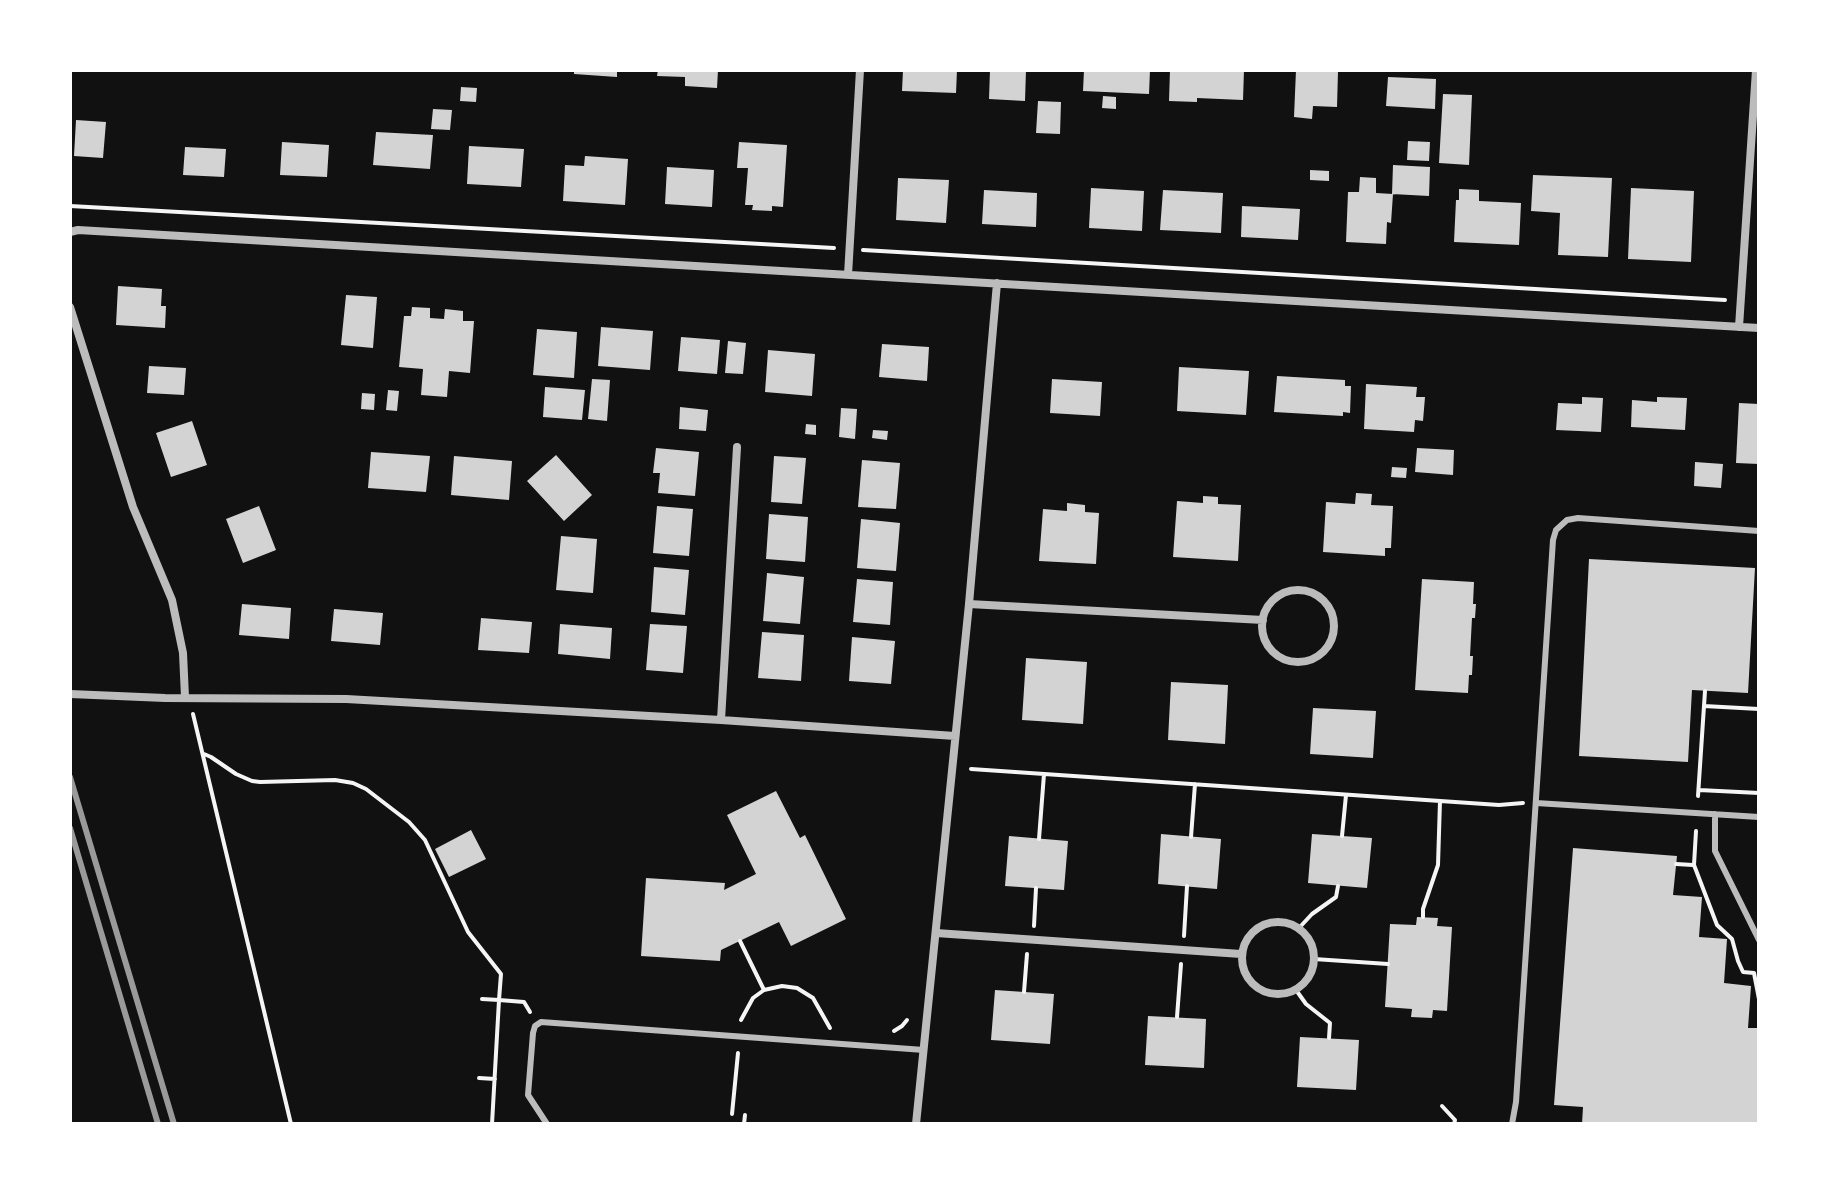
<!DOCTYPE html>
<html>
<head>
<meta charset="utf-8">
<style>
  body { margin:0 }
  #map { position:relative; width:1829px; height:1194px; overflow:hidden; background:#111; font-family:Quicksand,sans-serif }
  canvas { display:block }
  .frame { position:absolute; inset:0; border:72px solid #fff; pointer-events:none }
</style>
</head>
<body>
<div id="map">
<canvas width="1829" height="1194"></canvas>
<div class="frame"></div>
</div>
<script>
const context = document.querySelector('canvas').getContext('2d');
context.lineJoin = 'round';
function fillPath(path, color) { context.fillStyle = color; context.fill(path, 'evenodd'); }
const toPath = rows => new Path2D(rows.map(r => 'M' + r).join(''));
function strokePath(path, color, width, dash) { context.strokeStyle = color; context.lineWidth = width; context.lineCap = dash ? 'butt' : 'round'; context.setLineDash(dash || []); context.stroke(path); }
fillPath(toPath([
  [574,70,617,70,617,77,574,74],
  [658,70,718,70,717,88,685,86,685,77,657,76],
  [903,70,957,70,956,93,902,91],
  [990,70,1026,70,1025,101,989,99],
  [1084,70,1150,70,1149,94,1083,91],
  [1170,70,1244,70,1243,100,1197,98,1197,102,1169,101],
  [1296,70,1338,71,1337,107,1313,106,1312,119,1294,117],
  [1388,77,1436,79,1435,109,1386,106],
  [461,87,477,88,476,102,460,101],
  [1443,94,1472,95,1469,165,1439,163],
  [1103,96,1116,97,1116,109,1102,108],
  [1038,101,1061,102,1060,134,1036,133],
  [433,109,452,110,450,130,431,129],
  [76,120,106,122,103,158,74,156],
  [376,132,433,135,430,169,373,165],
  [1408,141,1430,142,1429,161,1407,160],
  [282,142,329,145,327,177,280,175],
  [739,142,787,145,783,207,772,206,772,211,752,210,753,205,745,205,748,168,737,168],
  [469,146,524,149,521,187,467,184],
  [185,147,226,149,224,177,183,175],
  [585,156,628,159,625,205,563,201,565,165,584,166],
  [1393,165,1430,167,1429,196,1392,194],
  [667,167,714,170,712,207,665,204],
  [1310,170,1329,171,1329,181,1310,180],
  [1533,175,1612,178,1608,257,1558,255,1560,213,1531,211],
  [1360,177,1376,178,1376,193,1393,194,1391,223,1387,222,1386,244,1346,242,1348,192,1359,192],
  [898,178,949,180,946,223,896,220],
  [1091,188,1144,191,1142,231,1089,228],
  [1631,188,1694,191,1691,262,1628,259],
  [1459,189,1479,190,1479,201,1521,203,1519,245,1454,242,1456,200,1459,200],
  [984,190,1037,193,1036,227,982,224],
  [1163,190,1223,193,1221,233,1160,230],
  [1242,206,1300,209,1298,240,1241,237],
  [118,286,162,289,161,306,166,306,165,328,116,325],
  [346,295,377,297,373,348,341,345],
  [412,307,430,308,430,318,444,319,445,309,463,311,463,321,474,321,470,373,449,371,447,397,421,395,423,369,399,367,404,316,411,316],
  [601,327,653,331,650,370,598,366],
  [537,329,577,332,574,378,533,375],
  [681,337,720,340,717,374,678,371],
  [728,341,746,343,743,374,725,373],
  [882,344,929,347,927,381,879,377],
  [768,350,815,354,812,396,765,392],
  [149,366,186,368,184,395,147,393],
  [1179,367,1249,371,1246,415,1177,411],
  [1277,376,1345,380,1345,386,1351,386,1350,413,1343,412,1343,416,1274,412],
  [592,379,610,380,607,421,588,419],
  [1052,379,1102,382,1100,416,1050,413],
  [1366,384,1417,387,1416,397,1425,397,1423,421,1415,420,1414,432,1364,429],
  [545,387,585,390,582,420,543,417],
  [388,390,399,391,397,411,386,410],
  [362,393,375,394,374,410,361,409],
  [1582,397,1603,398,1601,432,1556,430,1558,403,1582,404],
  [1657,397,1687,398,1685,430,1631,427,1632,400,1657,402],
  [1739,403,1759,404,1759,464,1736,463],
  [680,407,708,410,706,431,679,429],
  [841,408,857,409,855,439,839,437],
  [192,421,207,465,171,477,156,433],
  [806,424,816,425,816,435,805,434],
  [873,430,888,431,887,440,872,438],
  [656,448,699,452,695,496,658,493,660,473,653,473],
  [1417,448,1454,450,1453,475,1415,472],
  [371,452,430,456,426,492,368,488],
  [556,455,592,495,564,521,527,481],
  [454,456,512,461,509,500,451,495],
  [774,456,806,458,802,504,771,502],
  [862,460,900,463,896,509,858,507],
  [1695,462,1723,464,1721,488,1694,486],
  [1392,467,1407,468,1406,478,1391,477],
  [1356,493,1372,494,1371,505,1393,506,1391,548,1385,548,1385,556,1323,552,1326,502,1355,504],
  [1203,496,1218,497,1218,504,1241,505,1238,561,1173,557,1177,501,1203,503],
  [1067,503,1085,505,1085,512,1099,513,1096,564,1039,561,1043,509,1067,511],
  [259,506,276,550,243,563,226,519],
  [657,506,693,509,689,556,653,553],
  [769,514,808,517,805,562,766,559],
  [861,519,900,523,896,571,857,568],
  [561,536,597,539,593,593,556,590],
  [1589,559,1755,568,1748,693,1692,690,1688,762,1579,756],
  [654,567,689,570,685,615,651,612],
  [767,573,804,577,800,624,763,621],
  [857,579,893,582,890,625,853,622],
  [1422,579,1474,582,1473,604,1476,604,1475,618,1472,618,1470,656,1473,656,1472,675,1469,675,1468,693,1415,690],
  [242,604,291,608,289,639,239,635],
  [334,609,383,613,380,645,331,641],
  [481,618,532,622,529,653,478,650],
  [560,624,612,628,610,659,558,654],
  [650,624,687,626,683,673,646,670],
  [762,632,804,635,801,681,758,678],
  [852,637,895,641,891,684,849,681],
  [1026,658,1087,662,1083,724,1022,720],
  [1171,682,1228,685,1225,744,1168,740],
  [1313,708,1376,711,1373,758,1310,754],
  [776,791,800,838,805,835,846,919,791,946,779,922,721,950,720,961,641,956,646,878,725,883,724,890,756,874,727,815],
  [471,830,486,859,449,877,435,849],
  [1161,834,1221,839,1217,889,1158,884],
  [1312,834,1372,838,1367,888,1308,883],
  [1009,836,1068,841,1064,890,1005,886],
  [1573,848,1677,856,1673,895,1702,897,1699,937,1727,939,1724,983,1751,986,1748,1028,1759,1028,1759,1124,1582,1124,1583,1107,1554,1105],
  [1417,917,1438,918,1437,926,1452,927,1447,1011,1433,1010,1432,1018,1411,1017,1412,1009,1385,1007,1390,924,1416,925],
  [995,990,1054,994,1050,1044,991,1040],
  [1148,1016,1206,1019,1204,1068,1145,1065],
  [1300,1037,1359,1040,1356,1090,1297,1087]
]), '#d3d3d3');
strokePath(toPath([
  [70,206,834,248],
  [863,250,1725,300],
  [1704,706,1759,709],
  [193,714,291,1124],
  [204,754,211,757,236,774,252,781,260,782,335,780,353,783,366,789,409,822,425,840,468,932,501,974,499,1000,482,999],
  [971,769,1499,805,1523,803],
  [1699,790,1759,793],
  [1698,796,1705,691],
  [1696,831,1694,865,1717,925,1732,939,1738,961,1743,972,1754,973,1759,999],
  [1342,836,1346,795],
  [1191,837,1195,784],
  [1039,839,1044,774],
  [1676,864,1693,865],
  [1423,917,1423,909,1438,865,1440,801],
  [1034,926,1036,888],
  [1299,928,1312,914,1336,897,1338,886],
  [1184,936,1187,886],
  [740,941,764,990],
  [1314,959,1388,964],
  [1296,990,1306,1004,1330,1023,1329,1038],
  [1024,992,1027,954],
  [1177,1017,1181,964],
  [741,1020,753,998,764,990,782,986,797,988,813,998,830,1028],
  [894,1031,902,1026,907,1020],
  [479,1078,495,1079],
  [1442,1106,1455,1120,1454,1124],
  [732,1114,738,1053],
  [492,1124,499,1000,524,1002,530,1012],
  [744,1124,745,1115]
]), '#f5f5f5', 4);
strokePath(toPath([
  [1536,803,1759,817],
  [1715,814,1715,851,1759,940],
  [547,1124,528,1095,533,1033,535,1026,541,1022,924,1050],
  [1512,1124,1516,1102,1553,540,1556,530,1567,520,1578,518,1759,531]
]), '#bcbcbc', 6);
strokePath(toPath([
  [70,232,78,230,1759,328],
  [848,275,860,70],
  [70,307,133,507,172,600,183,653,185,697],
  [1739,327,1756,70],
  '1262 626a36 36 0 1 1 72 0a36 36 0 1 1-72 0Z',
  [969,604,1263,620],
  [70,694,165,698,346,699,721,720,955,736],
  [721,720,737,447],
  '1242 958a36 36 0 1 1 72 0a36 36 0 1 1-72 0Z',
  [936,933,1241,954],
  [916,1124,969,604,997,283]
]), '#bcbcbc', 8);
strokePath(toPath([
  [70,777,174,1124],
  [70,828,158,1124]
]), '#9a9a9a', 6);
</script>
</body>
</html>
